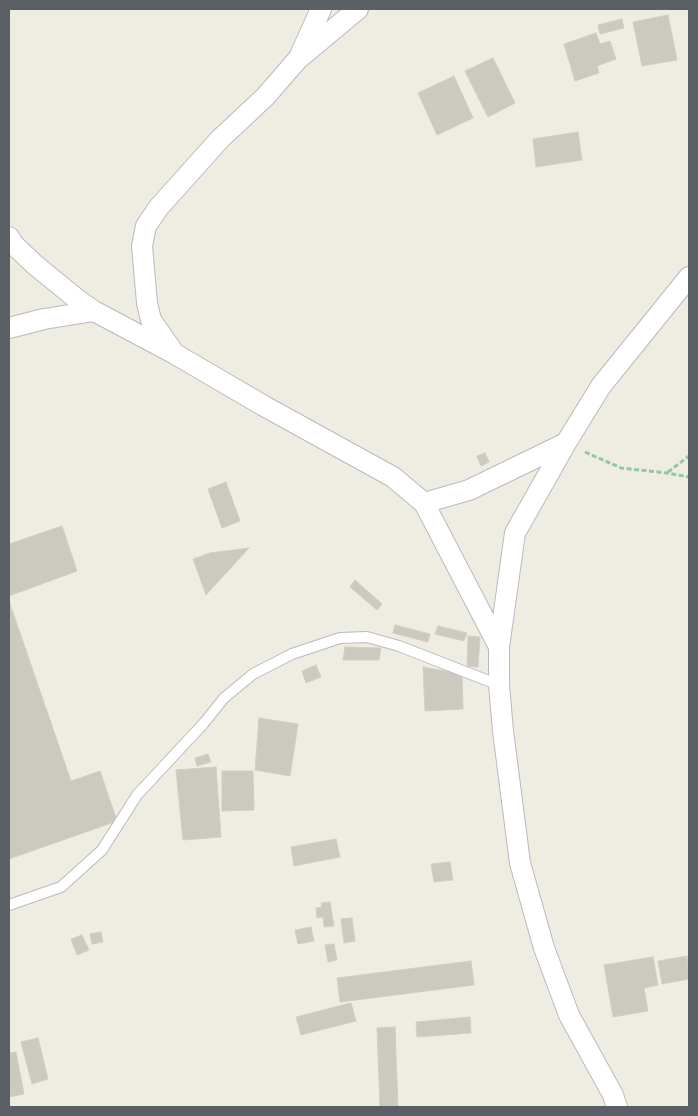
<!DOCTYPE html>
<html>
<head>
<meta charset="utf-8">
<style>
  body { margin:0 }
  #map { position:relative; width:698px; height:1116px; overflow:hidden; background:#efece2; font-family:"Fira Sans Condensed",sans-serif }
  canvas { display:block }
  .frame { position:absolute; inset:0; border:10px solid #5a5f65; pointer-events:none }
</style>
</head>
<body>
<div id="map">
<canvas width="698" height="1116"></canvas>
<div class="frame"></div>
</div>
<script>
const context = document.querySelector('canvas').getContext('2d');
context.lineJoin = 'round';
function fillPath(path, color) { context.fillStyle = color; context.fill(path, 'evenodd'); }
const toPath = rows => new Path2D(rows.map(r => 'M' + r).join(''));
function strokePath(path, color, width, dash) { context.strokeStyle = color; context.lineWidth = width; context.lineCap = dash ? 'butt' : 'round'; context.setLineDash(dash || []); context.stroke(path); }
const building = toPath([
  [668,15,677,60,642,66,633,22,668,15],
  [622,19,624,28,600,34,598,25,622,19],
  [596,33,600,44,610,41,616,59,597,66,599,73,575,81,564,44,596,33],
  [493,58,515,103,488,117,465,71,493,58],
  [454,76,473,118,437,135,418,93,454,76],
  [578,132,582,160,536,167,533,139,578,132],
  [485,453,489,462,481,466,477,456,485,453],
  [226,482,240,521,222,528,208,489,226,482],
  [62,526,77,571,9,596,9,544,62,526],
  [249,548,206,595,193,559,210,553,249,548],
  [355,580,382,604,377,610,350,587,355,580],
  [9,601,71,781,100,771,117,821,9,859,9,601],
  [395,625,430,634,428,642,393,633,395,625],
  [438,626,467,633,464,641,435,634,438,626],
  [468,636,480,637,478,667,467,666,468,636],
  [345,647,381,648,379,660,343,660,345,647],
  [316,665,321,677,306,683,302,671,316,665],
  [423,667,462,674,463,709,425,711,423,667],
  [259,718,298,724,290,776,255,770,259,718],
  [208,754,211,762,197,766,195,758,208,754],
  [216,767,221,837,183,840,176,770,216,767],
  [222,771,253,771,254,810,222,811,222,771],
  [336,839,340,857,294,866,291,847,336,839],
  [450,862,453,880,434,882,431,864,450,862],
  [330,902,334,926,324,927,323,917,317,918,316,908,322,907,321,903,330,902],
  [352,918,355,941,344,943,341,919,352,918],
  [311,927,314,941,298,944,295,930,311,927],
  [101,932,103,942,92,944,90,934,101,932],
  [82,935,89,950,77,955,71,939,82,935],
  [334,944,337,960,328,962,325,945,334,944],
  [687,956,689,979,662,984,658,961,687,956],
  [653,957,658,985,644,988,648,1011,613,1017,604,965,653,957],
  [471,961,474,985,340,1002,337,978,471,961],
  [351,1003,356,1021,301,1035,296,1017,351,1003],
  [470,1017,471,1033,417,1037,416,1022,470,1017],
  [395,1027,398,1107,380,1107,377,1028,395,1027],
  [38,1038,48,1079,32,1084,21,1042,38,1038],
  [16,1052,24,1094,9,1097,9,1053,16,1052]
]);
fillPath(building, '#ccc9c1');
strokePath(building, '#d4cebf', 1);
const service = toPath([
  [9,905,61,887,102,850,137,795,204,723,224,698,253,674,292,654,340,638,367,637,399,646,499,685]
]);
const minor = toPath([
  [301,53,321,9],
  [9,237,13,244,34,264,78,300,94,311],
  [9,328,44,319,94,311,175,354,264,406,393,477,424,503,499,647],
  [172,350,151,320,147,303,142,246,146,226,159,207,220,139,265,97,298,59,358,9],
  [424,503,469,490,566,443],
  [617,1107,613,1095,569,1015,544,948,520,863,503,731,499,685,499,647,515,533,566,443,601,386,689,277]
]);
strokePath(service, '#b7bac0', 12);
strokePath(minor, '#b7bac0', 22);
strokePath(toPath([
  [585,452,621,468,667,473,689,477],
  [668,472,689,456]
]), '#92c9a2', 3, [5, 2.5]);
strokePath(service, '#fff', 10);
strokePath(minor, '#fff', 20);
</script>
</body>
</html>
